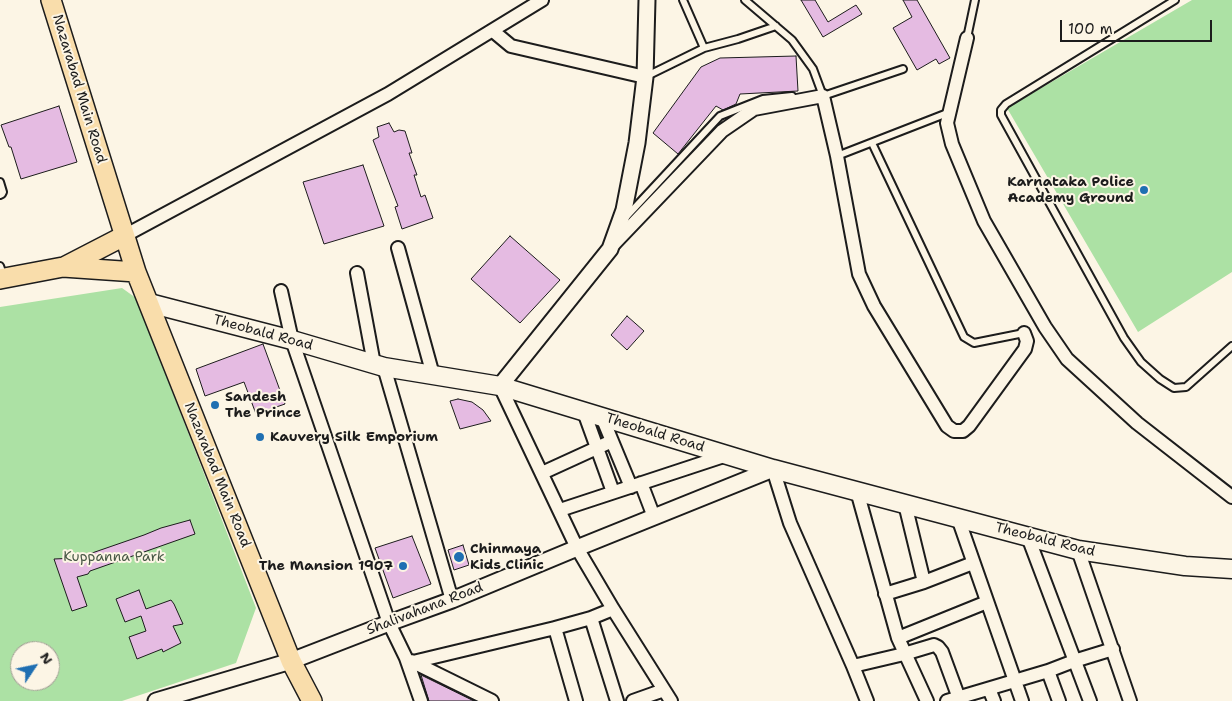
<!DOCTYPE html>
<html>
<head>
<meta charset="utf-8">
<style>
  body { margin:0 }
  #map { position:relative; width:1232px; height:701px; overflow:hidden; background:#fcf5e5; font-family:"Shantell Sans",sans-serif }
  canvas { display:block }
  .north { position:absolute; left:10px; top:641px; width:50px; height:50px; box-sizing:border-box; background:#fcf5e5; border:1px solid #a29e95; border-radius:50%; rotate:56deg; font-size:14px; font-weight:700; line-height:20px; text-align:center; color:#1c1c1c }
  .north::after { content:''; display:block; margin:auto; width:18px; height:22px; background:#1f6fb2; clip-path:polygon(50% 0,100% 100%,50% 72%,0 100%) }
  .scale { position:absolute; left:1060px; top:20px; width:152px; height:22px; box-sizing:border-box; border:2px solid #1c1c1c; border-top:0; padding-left:6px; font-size:15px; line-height:18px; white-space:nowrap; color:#1c1c1c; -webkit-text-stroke:4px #fcf5e5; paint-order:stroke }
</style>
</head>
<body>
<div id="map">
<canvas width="1232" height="701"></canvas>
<div class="north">N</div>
<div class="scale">100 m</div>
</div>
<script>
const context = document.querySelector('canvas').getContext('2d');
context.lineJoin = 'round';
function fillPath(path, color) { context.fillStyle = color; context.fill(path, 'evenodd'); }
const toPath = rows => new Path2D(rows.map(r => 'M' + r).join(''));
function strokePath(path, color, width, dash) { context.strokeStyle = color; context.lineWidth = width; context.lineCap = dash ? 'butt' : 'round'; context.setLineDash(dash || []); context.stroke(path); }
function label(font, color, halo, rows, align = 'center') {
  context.font = font + ' "Shantell Sans",sans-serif'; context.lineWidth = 4; context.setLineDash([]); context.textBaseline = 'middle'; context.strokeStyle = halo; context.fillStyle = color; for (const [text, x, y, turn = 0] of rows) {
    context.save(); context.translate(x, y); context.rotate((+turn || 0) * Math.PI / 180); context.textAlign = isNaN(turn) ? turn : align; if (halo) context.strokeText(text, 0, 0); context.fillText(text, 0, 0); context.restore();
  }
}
fillPath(toPath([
  [1192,0,1232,0,1232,272,1138,332,1007,108],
  [122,288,136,298,256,608,236,663,122,701,0,701,0,307],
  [20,651,50,651,50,681,20,681]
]), '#ace1a4');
const building = toPath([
  [801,0,815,0,828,22,856,5,862,14,823,37,801,0],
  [903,0,917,0,950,58,939,64,936,59,917,70,893,28,912,17,903,0],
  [796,56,798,91,740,94,736,104,723,110,716,106,678,154,653,133,701,67,720,58,796,56],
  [59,106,77,162,21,179,11,147,9,147,1,125,59,106],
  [389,123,394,132,399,130,405,131,412,153,409,153,417,175,414,175,421,197,425,195,433,218,402,229,395,207,398,206,373,140,379,137,377,127,389,123],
  [363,165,384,226,324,244,303,182,363,165],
  [510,236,560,280,520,323,471,279,510,236],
  [627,316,644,331,627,350,611,335,627,316],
  [263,344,285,404,256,414,244,382,205,396,196,369,263,344],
  [458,399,472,402,483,410,491,421,460,429,450,401,458,399],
  [190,520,195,534,90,571,88,574,77,577,87,606,72,611,54,559,76,558,92,553,144,535,161,528,190,520],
  [412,536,431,584,393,598,375,548,412,536],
  [463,545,469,565,454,570,448,550,463,545],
  [139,590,146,609,171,600,174,604,183,624,173,626,181,643,163,652,162,649,137,659,129,637,146,631,141,616,125,622,116,599,139,590],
  [421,675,474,701,429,701,421,675]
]);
fillPath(building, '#e5bbe2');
strokePath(building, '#1c1c1c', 1);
const service = toPath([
  [683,0,704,48],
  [745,0,792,40,813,69,823,96,903,69],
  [1175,0,1006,104,1001,110,1001,115,1124,338,1141,362,1160,379,1174,388,1186,387,1232,346],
  [967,38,975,0],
  [647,76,704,48,738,39,776,26],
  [872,143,964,337,974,343,1024,333],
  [837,156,950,112],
  [0,182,3,192,2,194,0,195],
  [627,216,720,116,763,99,792,96],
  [0,266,4,277]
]);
const minor = toPath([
  [493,31,511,46,645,77],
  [967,38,947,123,952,144,984,221,1045,327,1067,359,1137,423,1232,497],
  [124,236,388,94,542,0],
  [612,246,722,131,754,109,823,96,837,156,859,274,874,306,947,426,954,431,963,431,969,426,1025,349,1027,341,1024,333],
  [398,248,433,375],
  [357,273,374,364],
  [281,291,292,340,389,623,406,658,421,701],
  [384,367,452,600],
  [500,386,577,548,613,609,671,701],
  [584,412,613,492],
  [602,417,631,487],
  [773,469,790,523,853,666,867,701],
  [542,473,612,441],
  [641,483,654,517],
  [857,491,898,638,927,701],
  [905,504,924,582],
  [560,510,727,455],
  [958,518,1022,701],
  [1028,537,1090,701],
  [1078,550,1130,701],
  [885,594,924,582,973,563],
  [591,618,617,701],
  [555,628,576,701],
  [898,638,987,602],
  [411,661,492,701],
  [413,662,555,628,591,618,613,609],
  [853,666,904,654,934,645,938,647,942,652,960,701],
  [989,689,994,701],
  [633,701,664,690],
  [947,701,1048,671],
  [1059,701,1048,671,1074,661,1113,649]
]);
const tertiary = toPath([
  [500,386,610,249,624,210,637,143,645,77,647,0],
  [156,701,291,661,389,623,452,600,577,548,773,469]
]);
const secondary = toPath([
  [149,303,292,340,384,367,500,386,773,469,1078,550,1185,566,1232,569]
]);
const primary = toPath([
  [51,0,136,272,291,661,312,701],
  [64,267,124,236],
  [0,279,63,267,136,272]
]);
strokePath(service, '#1c1c1c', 10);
strokePath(minor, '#1c1c1c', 16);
strokePath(tertiary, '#1c1c1c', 19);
strokePath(secondary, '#1c1c1c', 21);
strokePath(primary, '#1c1c1c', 22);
strokePath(service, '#fcf5e5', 6);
strokePath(minor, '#fcf5e5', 12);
strokePath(tertiary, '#fcf5e5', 15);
strokePath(secondary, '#fcf5e5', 18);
strokePath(primary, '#f9ddab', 19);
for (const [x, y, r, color] of [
  [1144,190,5,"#1f6fb2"],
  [215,405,5,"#1f6fb2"],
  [260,437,5,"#1f6fb2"],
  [459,557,6,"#1f6fb2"],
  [403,566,5,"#1f6fb2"]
]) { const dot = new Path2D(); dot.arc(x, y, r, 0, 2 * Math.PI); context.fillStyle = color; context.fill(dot); strokePath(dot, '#fcf5e5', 2); }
label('14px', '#1c1c1c', '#fcf5e5', [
  ["Nazarabad Main Road",79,89,73],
  ["Theobald Road",263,333,15],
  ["Theobald Road",655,433,17],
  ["Nazarabad Main Road",217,475,68],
  ["Theobald Road",1045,540,14],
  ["Shalivahana Road",425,609,-21]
]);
label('bold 14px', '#1c1c1c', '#fcf5e5', [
  ["Karnataka Police",1134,182,"right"],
  ["Academy Ground",1134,198,"right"],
  ["Sandesh",225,397],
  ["The Prince",225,413],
  ["Kauvery Silk Emporium",270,437],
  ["Chinmaya",470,549],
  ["Kids Clinic",470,565],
  ["The Mansion 1907",393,566,"right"]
], 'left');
label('14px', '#475745', '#fcf5e5', [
  ["Kuppanna Park",114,557]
]);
</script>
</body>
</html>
